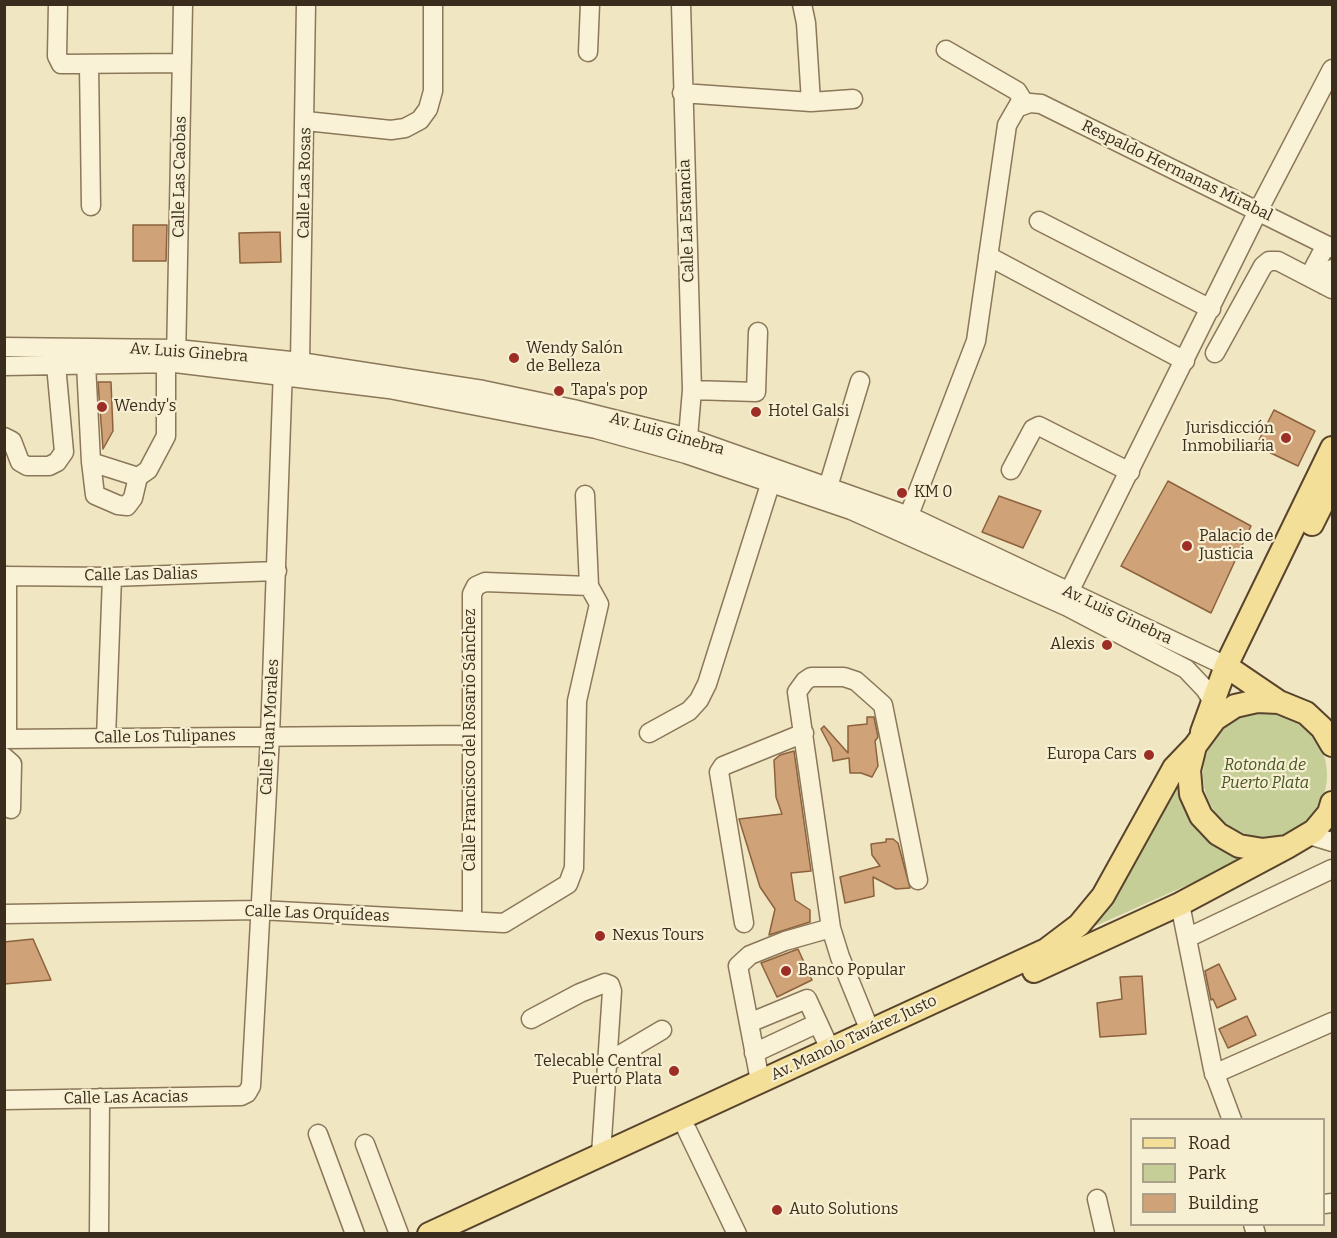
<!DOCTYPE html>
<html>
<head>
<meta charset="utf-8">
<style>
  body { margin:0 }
  #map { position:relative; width:1337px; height:1238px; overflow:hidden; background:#f0e6c2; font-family:Bitter,serif }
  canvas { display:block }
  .frame { position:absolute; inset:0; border:6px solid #3a2d1d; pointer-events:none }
  .legend { position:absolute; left:1130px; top:1118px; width:195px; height:108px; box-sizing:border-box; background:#f7efd2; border:2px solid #aba18a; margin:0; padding:8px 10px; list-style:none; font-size:18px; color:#3a2d1d }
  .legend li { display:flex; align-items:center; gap:12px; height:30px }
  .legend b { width:30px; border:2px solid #aba18a }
</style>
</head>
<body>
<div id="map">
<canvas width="1337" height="1238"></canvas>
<div class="frame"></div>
<ul class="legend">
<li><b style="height:8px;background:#f4df99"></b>Road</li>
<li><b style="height:16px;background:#c4ce96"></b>Park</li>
<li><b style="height:16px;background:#cfa277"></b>Building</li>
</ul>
</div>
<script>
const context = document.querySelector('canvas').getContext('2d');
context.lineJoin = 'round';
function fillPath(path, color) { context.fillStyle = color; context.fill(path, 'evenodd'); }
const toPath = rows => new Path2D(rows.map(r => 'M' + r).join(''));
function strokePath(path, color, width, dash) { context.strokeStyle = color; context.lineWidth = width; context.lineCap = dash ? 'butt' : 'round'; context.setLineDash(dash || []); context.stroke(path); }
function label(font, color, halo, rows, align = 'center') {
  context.font = font + ' Bitter,serif'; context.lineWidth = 4.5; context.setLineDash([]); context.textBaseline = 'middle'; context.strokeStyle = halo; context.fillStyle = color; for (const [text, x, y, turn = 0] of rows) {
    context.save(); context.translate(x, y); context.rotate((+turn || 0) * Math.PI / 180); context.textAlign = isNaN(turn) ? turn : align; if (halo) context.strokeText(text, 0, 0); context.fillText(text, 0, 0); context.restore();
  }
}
fillPath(toPath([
  '1203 775a62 62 0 1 1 124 0a62 62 0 1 1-124 0Z',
  [1179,773,1246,859,1084,931]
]), '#c4ce96');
const building = toPath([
  [133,225,167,225,166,261,133,261,133,225],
  [280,232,281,262,240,263,239,233,280,232],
  [98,382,111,382,113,431,103,449,98,382],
  [1274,410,1315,431,1298,466,1256,446,1274,410],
  [1168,481,1251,526,1211,613,1121,566,1168,481],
  [999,496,1041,511,1023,548,982,532,999,496],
  [867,717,874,717,878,737,875,741,878,766,872,777,861,773,850,773,849,758,833,761,831,748,821,729,824,726,848,753,848,726,867,724,867,717],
  [794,751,811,871,791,873,795,900,810,910,810,922,769,935,775,909,760,887,739,819,782,814,776,797,774,760,780,755,794,751],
  [886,839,893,839,898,843,910,888,896,889,873,877,874,896,845,903,840,877,880,866,872,855,871,844,886,842,886,839],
  [33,939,51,980,4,984,4,942,33,939],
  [798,949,812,980,777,997,761,963,798,949],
  [1219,964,1236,999,1217,1008,1213,999,1211,1000,1205,971,1219,964],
  [1142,976,1146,1034,1100,1037,1097,1003,1122,999,1120,977,1142,976],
  [1247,1016,1256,1035,1228,1048,1219,1029,1247,1016]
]);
fillPath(building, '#cfa277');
strokePath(building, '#8b623d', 1.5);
const minor = toPath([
  [58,4,57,56,61,64,182,63],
  [681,4,692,390,687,449],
  [802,4,806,23,811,102],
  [588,52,590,4],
  [89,65,91,206],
  [682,93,811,102,853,99],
  [1019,107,1030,103,1041,104,1332,248],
  [306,121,391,130,405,128,420,120,428,109,433,91,433,4],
  [1039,221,1211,309],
  [988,256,1185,361],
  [1309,277,1326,245],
  [1324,285,1332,269],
  [4,347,177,349,300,362,483,390,573,409,689,438,909,516,1226,666],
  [1215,353,1263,266,1269,261,1278,261,1332,289],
  [176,360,183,4],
  [300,362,306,4],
  [86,364,91,462,138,477,148,470,166,436,166,363],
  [4,366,175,363,389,389,596,429,686,454,851,510,1068,607,1186,669,1205,689,1212,700],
  [692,390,756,392,758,332],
  [4,437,12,441,20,462,27,466,49,466,57,462,64,452,56,365],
  [91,462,95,495,118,505,127,506,133,498,138,477],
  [1011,470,1033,429,1039,426,1130,472],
  [828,487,860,381],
  [904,528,976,341,1007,125,1022,99,1017,91,946,50],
  [4,576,112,577,277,571],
  [1069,592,1258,211,1332,69],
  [649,733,689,711,699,700,707,684,774,472],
  [106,738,112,577],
  [4,739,470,735],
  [7,739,7,576],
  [4,757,12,764,11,809],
  [1309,835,1332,842],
  [1180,904,1213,1069,1232,1120],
  [4,914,260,910,504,923,568,884,574,868,577,701,599,604,589,586],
  [472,921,472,594,476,586,485,582,589,586,585,495],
  [744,923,719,772,723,766,804,733],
  [1187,938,1332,869],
  [531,1019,580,993,605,983,610,985,612,991,601,1154],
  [749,1023,807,999,830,1049],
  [870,1031,840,957,831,928,797,692,805,681,811,677,844,677,856,681,883,705,918,880],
  [754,1053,818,1023],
  [606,1063,662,1030],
  [1214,1074,1332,1022],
  [760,1081,738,966,750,955,785,941,831,928],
  [4,1100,241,1096,247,1093,251,1086,270,736,283,368],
  [687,1130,737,1234],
  [318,1134,355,1234],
  [365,1144,399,1234],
  [1097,1199,1105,1234],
  [1324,1204,1332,1203],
  [1253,1224,1256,1234],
  [99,1234,100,1098]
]);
const major = toPath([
  [1312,524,1332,484],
  [1226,666,1279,702],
  [1202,732,1226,666,1332,448],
  [1332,745,1322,728,1306,713,1279,702,1257,701,1235,706,1215,719,1195,746,1189,770,1191,794,1201,816,1218,834,1239,846,1263,850,1287,847,1314,831,1329,813,1332,803],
  [1034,971,1180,904,1287,847],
  [429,1234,1046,950,1079,925,1103,896,1174,768,1195,746]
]);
strokePath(minor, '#8b7759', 21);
strokePath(major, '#58442d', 26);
strokePath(minor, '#faf2d6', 18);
strokePath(major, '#f4df99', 22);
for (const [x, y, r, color] of [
  [514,358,6,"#9c2e26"],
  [559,391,6,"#9c2e26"],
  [102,407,6,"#9c2e26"],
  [756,412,6,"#9c2e26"],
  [1286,438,6,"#9c2e26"],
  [902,493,6,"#9c2e26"],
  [1187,546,6,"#9c2e26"],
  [1107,645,6,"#9c2e26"],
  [1149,755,6,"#9c2e26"],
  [600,936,6,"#9c2e26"],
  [786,971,6,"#9c2e26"],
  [674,1071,6,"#9c2e26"],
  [777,1210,6,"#9c2e26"]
]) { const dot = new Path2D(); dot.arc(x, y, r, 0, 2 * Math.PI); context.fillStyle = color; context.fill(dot); strokePath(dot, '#f7efd2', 2); }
label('16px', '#3a2d1d', '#f7efd2', [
  ["Respaldo Hermanas Mirabal",1177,171,26],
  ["Calle Las Caobas",180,177,-89],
  ["Calle Las Rosas",305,183,-89],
  ["Calle La Estancia",687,221,-92],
  ["Av. Luis Ginebra",189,353,4],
  ["Av. Luis Ginebra",667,434,16],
  ["Calle Las Dalias",141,575,-1],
  ["Av. Luis Ginebra",1117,615,25],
  ["Calle Juan Morales",270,727,-87],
  ["Calle Los Tulipanes",165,737,-1],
  ["Calle Francisco del Rosario Sánchez",471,740,-90],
  ["Calle Las Orquídeas",317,914,2],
  ["Av. Manolo Tavárez Justo",854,1038,-25],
  ["Calle Las Acacias",126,1098,-1]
]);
label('16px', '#3a2d1d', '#f7efd2', [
  ["Wendy Salón",526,349],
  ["de Belleza",526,367],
  ["Tapa's pop",571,391],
  ["Wendy's",114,407],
  ["Hotel Galsi",768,412],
  ["Jurisdicción",1274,429,"right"],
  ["Inmobiliaria",1274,447,"right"],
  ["KM 0",914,493],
  ["Palacio de",1199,537],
  ["Justicia",1199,555],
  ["Alexis",1095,645,"right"],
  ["Europa Cars",1137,755,"right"],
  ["Nexus Tours",612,936],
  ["Banco Popular",798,971],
  ["Telecable Central",662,1062,"right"],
  ["Puerto Plata",662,1080,"right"],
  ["Auto Solutions",789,1210]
], 'left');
label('italic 16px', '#465723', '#f7efd2', [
  ["Rotonda de",1265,766],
  ["Puerto Plata",1265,784]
]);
</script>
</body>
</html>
